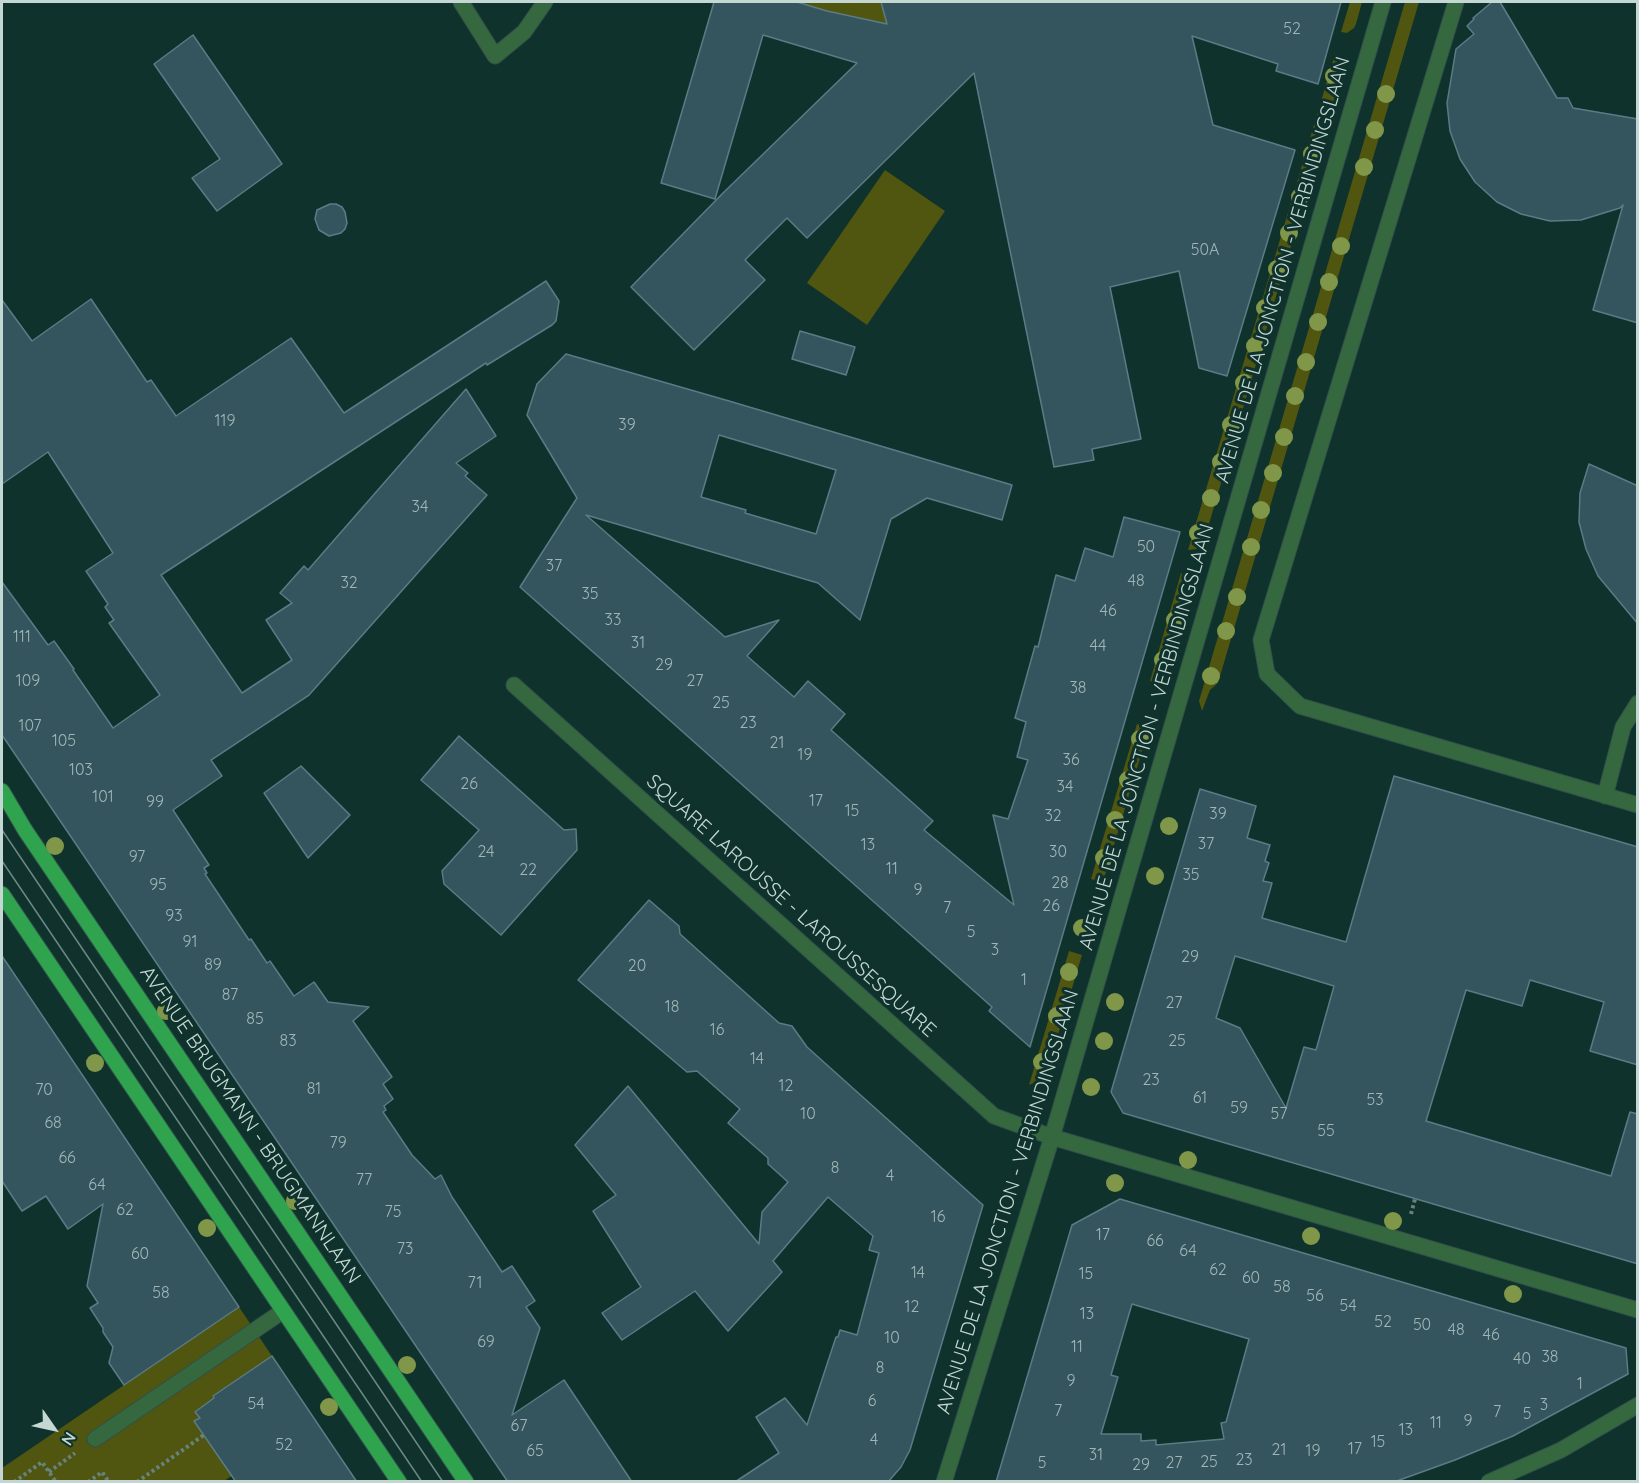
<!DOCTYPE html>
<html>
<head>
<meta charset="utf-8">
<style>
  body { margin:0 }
  #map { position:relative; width:1639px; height:1483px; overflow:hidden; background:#0f322d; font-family:Quicksand,sans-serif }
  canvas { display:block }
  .frame { position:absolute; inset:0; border:3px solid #c4d7d3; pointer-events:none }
  .north { position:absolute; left:24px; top:1399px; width:60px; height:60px; -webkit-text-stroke:4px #0f322d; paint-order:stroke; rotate:124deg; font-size:16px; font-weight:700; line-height:24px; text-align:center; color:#c4d7d3 }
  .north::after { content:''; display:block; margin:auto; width:21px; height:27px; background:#c4d7d3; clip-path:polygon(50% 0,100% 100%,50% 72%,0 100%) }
</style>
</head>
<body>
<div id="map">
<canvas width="1639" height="1483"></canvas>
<div class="frame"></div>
<div class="north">N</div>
</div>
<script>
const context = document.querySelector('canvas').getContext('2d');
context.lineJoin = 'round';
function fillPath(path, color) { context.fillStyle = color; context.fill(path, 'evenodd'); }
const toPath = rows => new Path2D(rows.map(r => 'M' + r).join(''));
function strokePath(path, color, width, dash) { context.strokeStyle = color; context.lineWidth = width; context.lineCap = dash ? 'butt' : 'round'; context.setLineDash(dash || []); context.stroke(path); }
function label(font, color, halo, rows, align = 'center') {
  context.font = font + ' Quicksand,sans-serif'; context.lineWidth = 6; context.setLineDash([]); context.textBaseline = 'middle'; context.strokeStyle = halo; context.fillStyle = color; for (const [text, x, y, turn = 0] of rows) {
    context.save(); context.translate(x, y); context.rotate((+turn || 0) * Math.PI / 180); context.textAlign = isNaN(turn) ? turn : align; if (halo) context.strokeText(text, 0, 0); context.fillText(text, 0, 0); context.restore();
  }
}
fillPath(toPath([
  [797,2,881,2,894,26,827,11],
  [1350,2,1362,2,1356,24,1354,28,1347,33,1341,32],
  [1405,2,1419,2,1218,683,1210,690,1202,711,1199,701],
  [1335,54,1342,60,1343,69,1204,541,1198,549,1188,550],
  [885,170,945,211,867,325,807,283],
  [1181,573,1189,579,1190,586,1161,684,1150,681],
  [1137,724,1149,728,1103,882,1091,879],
  [1069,951,1082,955,1045,1078,1029,1085],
  [239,1307,272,1356,213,1396,214,1398,195,1412,200,1418,195,1421,236,1473,224,1481,2,1482,2,1468]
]), '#505510');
const building = toPath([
  [714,2,797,2,827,11,887,24,881,2,1341,2,1318,84,1276,71,1278,64,1192,36,1213,125,1295,150,1227,376,1199,368,1179,271,1110,287,1141,439,1092,449,1094,460,1054,467,974,73,807,238,787,218,745,260,765,280,694,350,631,287,723,193,857,63,763,35,715,199,661,183,714,2],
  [1492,2,1500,2,1557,98,1568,98,1573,108,1638,119,1638,323,1593,310,1623,205,1620,208,1581,220,1550,221,1521,214,1497,202,1475,182,1460,159,1450,131,1447,103,1456,49,1474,34,1467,26,1474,19,1473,18,1492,2],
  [193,35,282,164,217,211,192,178,220,159,154,64,193,35],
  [330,204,336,204,342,207,345,212,347,223,345,229,341,233,329,236,319,230,315,219,317,210,330,204],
  [546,281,559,301,556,321,552,325,487,365,486,363,161,575,242,693,292,660,266,620,292,603,280,593,304,566,308,570,466,389,496,436,456,463,468,473,465,476,487,495,309,695,211,760,222,776,173,810,209,865,204,868,207,873,205,874,249,940,251,939,267,963,270,961,294,996,314,982,328,1002,369,1007,353,1021,392,1077,383,1084,393,1099,384,1106,386,1110,383,1112,412,1155,435,1179,441,1175,452,1197,502,1272,512,1266,535,1301,526,1307,540,1328,512,1415,564,1380,632,1482,508,1482,2,735,2,582,48,645,54,641,74,669,73,670,113,728,160,695,109,623,114,620,105,607,108,604,86,571,113,553,48,452,2,484,2,300,32,341,91,299,147,382,151,380,176,416,291,338,344,413,546,281],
  [800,331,855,347,846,375,792,359,800,331],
  [566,354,729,401,1012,485,1002,520,927,498,891,519,860,620,818,583,586,515,725,637,779,620,747,656,794,697,808,681,845,714,831,730,933,821,924,830,1014,905,993,815,1008,819,1028,760,1017,757,1026,722,1015,718,1035,646,1038,647,1056,575,1075,581,1085,548,1113,557,1124,517,1180,532,1030,1047,989,1011,992,1007,520,587,577,498,527,415,537,384,566,354],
  [719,435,836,470,816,534,745,513,746,510,701,497,719,435],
  [1589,464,1638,486,1638,624,1598,576,1586,549,1579,522,1580,493,1589,464],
  [459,736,564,830,576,829,577,850,501,935,444,884,442,871,479,830,421,780,459,736],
  [301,766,350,815,308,858,264,793,301,766],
  [1394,776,1638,847,1638,1065,1590,1051,1604,1002,1530,980,1522,1006,1466,990,1426,1121,1611,1176,1630,1112,1638,1114,1638,1264,1123,1113,1111,1092,1200,789,1256,806,1247,838,1270,845,1265,861,1269,863,1263,881,1272,883,1262,918,1346,942,1394,776],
  [1235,956,1334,986,1316,1050,1304,1047,1286,1108,1240,1028,1216,1018,1235,956],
  [649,900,679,926,680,934,779,1023,792,1026,807,1047,983,1205,910,1450,901,1467,888,1482,735,1482,779,1453,756,1417,785,1398,807,1425,836,1337,838,1337,840,1330,857,1335,879,1253,869,1250,873,1236,828,1197,773,1261,782,1272,728,1331,695,1291,622,1340,602,1313,641,1287,593,1211,616,1195,575,1145,628,1086,759,1244,762,1212,788,1182,768,1164,768,1158,728,1123,740,1109,697,1071,687,1072,578,980,649,900],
  [2,956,239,1307,124,1385,109,1363,113,1347,103,1332,103,1328,90,1308,98,1303,87,1286,103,1204,68,1229,46,1196,22,1211,2,1181,2,956],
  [1120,1199,1626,1348,1628,1374,1513,1436,1455,1460,1394,1482,996,1482,1072,1225,1120,1199],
  [1132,1304,1249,1339,1226,1422,1221,1423,1224,1439,1156,1445,1156,1440,1141,1441,1141,1434,1101,1434,1118,1377,1111,1375,1132,1304],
  [272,1356,334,1448,357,1482,236,1482,194,1421,200,1418,195,1412,214,1398,213,1396,272,1356]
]);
fillPath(building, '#34555e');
strokePath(building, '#5a7c86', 1.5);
const minor = toPath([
  [461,2,495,56,524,32,545,2],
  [1456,2,1261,640,1267,674,1300,706,1638,805],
  [514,685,994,1116,1052,1137,1638,1310],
  [1605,796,1623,727,1638,703],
  [95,1439,283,1311],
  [944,1482,1052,1137,1383,2],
  [1489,1482,1561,1450,1638,1405]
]);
const major = toPath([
  [2,791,25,830,466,1482],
  [2,894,399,1482]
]);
strokePath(minor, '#30504b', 17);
strokePath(major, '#30504b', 17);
strokePath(toPath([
  [1411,1214,1415,1199],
  [49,1472,75,1453],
  [14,1482,42,1462,56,1482],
  [88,1482,102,1472,109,1482],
  [137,1482,204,1435]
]), '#67837e', 4, [3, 3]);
strokePath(minor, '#36683f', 15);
strokePath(major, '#2fa34d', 15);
strokePath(toPath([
  [2,830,443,1482],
  [2,861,422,1482]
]), '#6d8884', 1.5);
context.fillStyle = '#809648';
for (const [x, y] of [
  [1334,76],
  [1386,94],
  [1375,130],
  [1312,154],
  [1364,167],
  [1300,197],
  [1289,233],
  [1341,246],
  [1277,269],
  [1329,282],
  [1265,308],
  [1318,322],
  [1255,346],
  [1306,362],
  [1244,383],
  [1295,396],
  [1231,425],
  [1284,437],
  [1221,462],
  [1273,473],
  [1211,498],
  [1261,510],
  [1198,533],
  [1251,547],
  [1237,597],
  [1175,620],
  [1226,631],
  [1163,660],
  [1211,676],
  [1140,739],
  [1128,780],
  [1115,820],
  [1169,826],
  [55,846],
  [1104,858],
  [1155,876],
  [1082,928],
  [1069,972],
  [1115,1002],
  [166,1011],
  [1057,1016],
  [1104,1041],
  [1042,1062],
  [95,1063],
  [1091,1087],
  [1188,1160],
  [1115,1183],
  [295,1201],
  [1393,1221],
  [207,1228],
  [1311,1236],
  [1513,1294],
  [407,1365],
  [329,1407]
]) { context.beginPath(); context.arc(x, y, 9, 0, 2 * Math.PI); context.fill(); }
label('16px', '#a0b6b6', null, [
  ["52",1292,29],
  ["50A",1205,250],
  ["119",225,421],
  ["39",627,425],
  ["34",420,507],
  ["50",1146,547],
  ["37",554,566],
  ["48",1136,581],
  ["32",349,583],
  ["35",590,594],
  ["46",1108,611],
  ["33",613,620],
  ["111",22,637],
  ["31",638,643],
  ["44",1098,646],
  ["29",664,665],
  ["109",28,681],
  ["27",695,681],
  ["38",1078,688],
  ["25",721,703],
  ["23",748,723],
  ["107",30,726],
  ["105",64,741],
  ["21",777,743],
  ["19",805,755],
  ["36",1071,760],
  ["103",81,770],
  ["26",469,784],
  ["34",1065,787],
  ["101",103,797],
  ["17",816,801],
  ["99",155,802],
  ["15",852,811],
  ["39",1218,814],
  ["32",1053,816],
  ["37",1206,844],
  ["13",868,845],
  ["24",486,852],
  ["30",1058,852],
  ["97",137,857],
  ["11",892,869],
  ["22",528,870],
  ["35",1191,875],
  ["28",1060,883],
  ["95",158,885],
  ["9",918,890],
  ["26",1051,906],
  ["7",947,908],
  ["93",174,916],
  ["5",971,932],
  ["91",190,942],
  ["3",995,950],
  ["29",1190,957],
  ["89",213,965],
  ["20",637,966],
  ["1",1024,980],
  ["87",230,995],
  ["27",1174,1003],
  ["18",672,1007],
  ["85",255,1019],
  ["16",717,1030],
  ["83",288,1041],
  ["25",1177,1041],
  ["14",757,1059],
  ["23",1151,1080],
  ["12",786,1086],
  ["81",314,1089],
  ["70",44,1090],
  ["61",1200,1098],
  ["53",1375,1100],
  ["59",1239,1108],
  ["10",808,1114],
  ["57",1279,1114],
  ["68",53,1123],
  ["55",1326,1131],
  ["79",338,1143],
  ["66",67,1158],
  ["8",835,1168],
  ["4",890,1176],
  ["77",364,1180],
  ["64",97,1185],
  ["62",125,1210],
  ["75",393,1212],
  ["16",938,1217],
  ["17",1103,1235],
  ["66",1155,1241],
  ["73",405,1249],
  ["64",1188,1251],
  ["60",140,1254],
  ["62",1218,1270],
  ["14",918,1273],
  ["15",1086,1274],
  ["60",1251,1278],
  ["71",475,1283],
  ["58",1282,1287],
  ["58",161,1293],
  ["56",1315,1296],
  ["54",1348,1306],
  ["12",912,1307],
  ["13",1087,1314],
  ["52",1383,1322],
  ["50",1422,1325],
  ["48",1456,1330],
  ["46",1491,1335],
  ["10",892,1338],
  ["69",486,1342],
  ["11",1077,1347],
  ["38",1550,1357],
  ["40",1522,1359],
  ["8",880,1368],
  ["9",1071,1381],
  ["1",1580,1384],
  ["6",872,1401],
  ["54",256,1404],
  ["3",1544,1405],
  ["7",1058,1411],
  ["7",1497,1412],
  ["5",1527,1414],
  ["9",1468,1421],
  ["11",1436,1423],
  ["67",519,1426],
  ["13",1406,1430],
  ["4",874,1440],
  ["15",1378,1442],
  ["52",284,1445],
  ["17",1355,1449],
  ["21",1279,1450],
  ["65",535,1451],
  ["19",1313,1451],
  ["31",1096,1455],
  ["23",1244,1460],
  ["25",1209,1462],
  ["5",1042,1463],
  ["27",1174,1463],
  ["29",1141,1465]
]);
label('20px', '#c4d7d3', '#0f322d', [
  ["AVENUE DE LA JONCTION - VERBINDINGSLAAN",1283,270,-74],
  ["AVENUE DE LA JONCTION - VERBINDINGSLAAN",1147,737,-74],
  ["SQUARE LAROUSSE - LAROUSSESQUARE",791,906,42],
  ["AVENUE BRUGMANN - BRUGMANNLAAN",250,1125,56],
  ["AVENUE DE LA JONCTION - VERBINDINGSLAAN",1008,1202,-73]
]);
</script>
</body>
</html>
